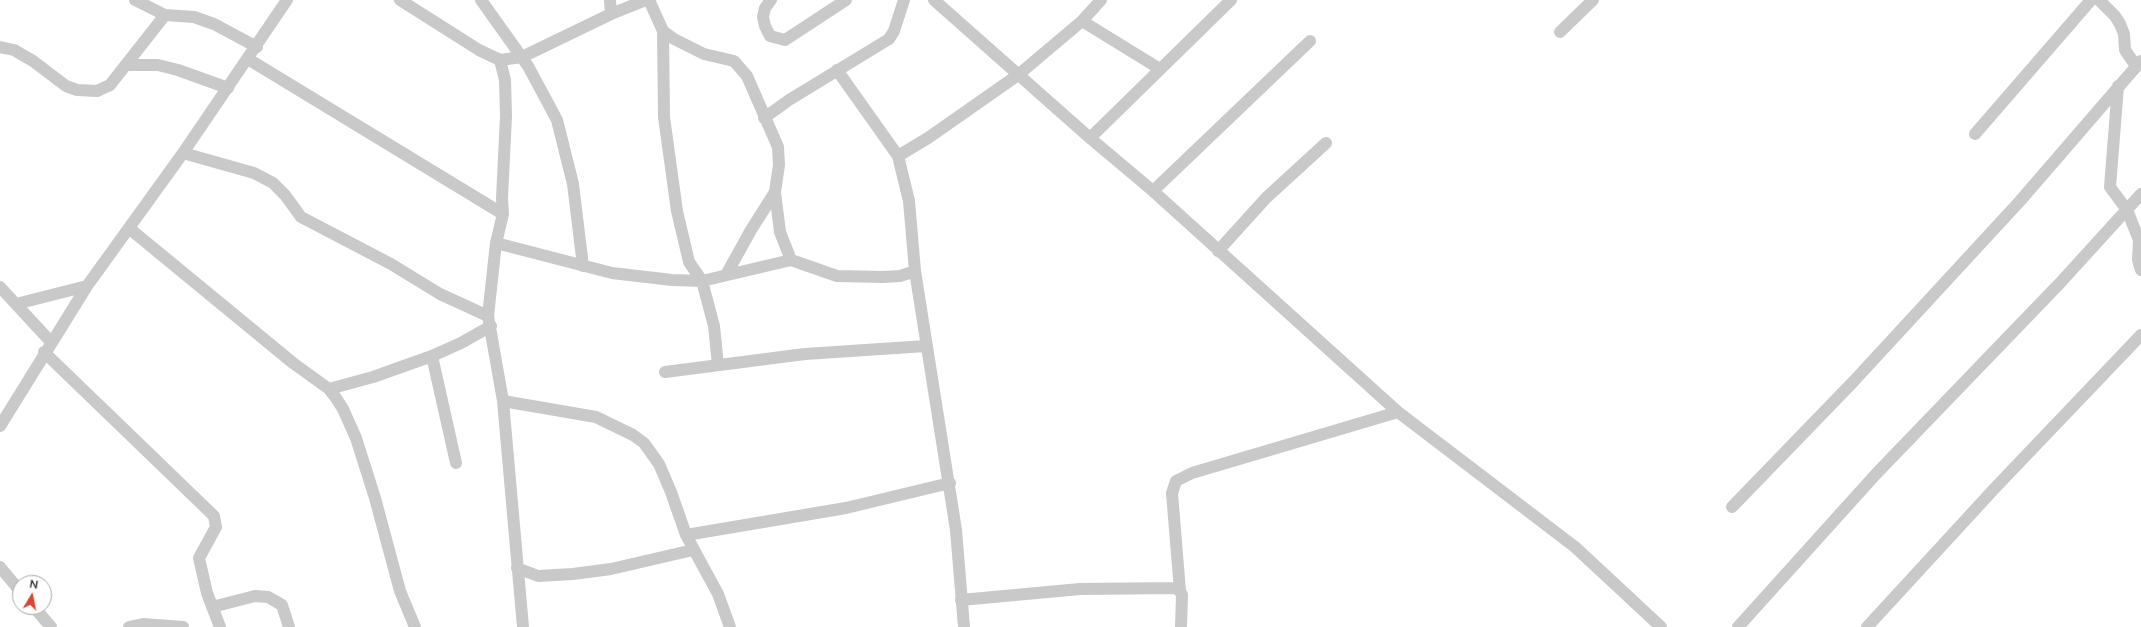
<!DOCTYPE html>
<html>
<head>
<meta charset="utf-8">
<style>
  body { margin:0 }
  #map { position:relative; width:2141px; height:627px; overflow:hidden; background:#fff; font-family:Lato,sans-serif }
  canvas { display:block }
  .north { position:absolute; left:12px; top:575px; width:40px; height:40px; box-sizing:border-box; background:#fff; border:1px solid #ababab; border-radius:50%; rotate:10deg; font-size:11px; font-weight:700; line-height:16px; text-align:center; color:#2c2c2c }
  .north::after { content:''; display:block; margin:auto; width:14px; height:18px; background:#dd4335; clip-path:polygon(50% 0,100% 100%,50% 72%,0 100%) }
</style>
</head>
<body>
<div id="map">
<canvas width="2141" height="627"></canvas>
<div class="north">N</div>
</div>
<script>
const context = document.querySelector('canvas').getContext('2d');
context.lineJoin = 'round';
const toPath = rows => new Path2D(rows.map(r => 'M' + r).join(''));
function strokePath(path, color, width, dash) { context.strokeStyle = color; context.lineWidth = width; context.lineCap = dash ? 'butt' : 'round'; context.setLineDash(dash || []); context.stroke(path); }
strokePath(toPath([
  [135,0,165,15,194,17,214,24,257,47],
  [400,0,479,50,500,60,522,57,611,14,646,0],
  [481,0,528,66,557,120,573,184,583,266],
  [610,0,611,14],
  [649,0,663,31,664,117,677,211,689,262,702,281,714,326,718,365],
  [771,0,765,8,763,17,765,26,770,36,785,40,846,0],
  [934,0,1090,138,1153,191,1398,412,1575,547,1661,627],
  [2099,0,2115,16,2120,24,2124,34,2125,50,2136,66],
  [1082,21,1160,69],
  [663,31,674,39,704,54,734,61,747,76,778,147,779,165,775,192,780,232,791,260,837,276,883,277,900,276,915,271],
  [1560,32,1593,0],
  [0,47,14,50,33,61,66,86,77,90,97,91,110,85,165,15],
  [248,59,503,214],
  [500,60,505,80,506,116,502,198,503,214,496,243,488,316,503,401,523,627],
  [126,65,158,65,178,70,228,88],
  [837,70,898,156],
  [2118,86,2110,187,2127,210,2139,240,2138,260,2141,270],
  [764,118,789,100,889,39,894,31,904,0],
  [1975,134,2091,0],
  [1090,138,1231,0],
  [183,153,254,173,273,183,285,195,301,217,391,264,440,294,488,316],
  [1153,191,1310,41],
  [130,229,293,363,329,389,336,398,343,409,356,438,375,498,400,591,415,627],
  [496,243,612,273,672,280,702,281,791,260],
  [1218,251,1266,198,1326,143],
  [726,275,751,230,775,192],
  [0,287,51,342],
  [16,304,87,286],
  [44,352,214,516,216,527,199,558,207,593,220,627],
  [432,356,456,463],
  [665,372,805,354,926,346],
  [329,389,373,377,432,356,461,343,491,326],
  [503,401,596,417,633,435,644,443,659,464,671,492,686,535,718,594,730,627],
  [0,426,87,286,183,153,287,0],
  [1732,507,1853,382,2020,201,2141,61],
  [686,535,846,508,950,483],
  [0,567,20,591],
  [517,568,538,576,573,574,611,569,693,550],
  [961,600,1080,589,1175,588,1180,591],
  [34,607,51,627],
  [212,607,255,596,268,597,282,605,289,627],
  [129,627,143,624,183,627],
  [964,627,956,530,915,271,909,201,898,156,928,138,1018,75,1082,21,1101,0],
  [1181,627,1182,595,1180,591,1172,493,1176,481,1192,473,1398,412],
  [1738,627,1876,474,2060,283,2141,194],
  [1867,627,1994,489,2141,335]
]), '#c9c9c9', 12);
</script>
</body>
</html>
